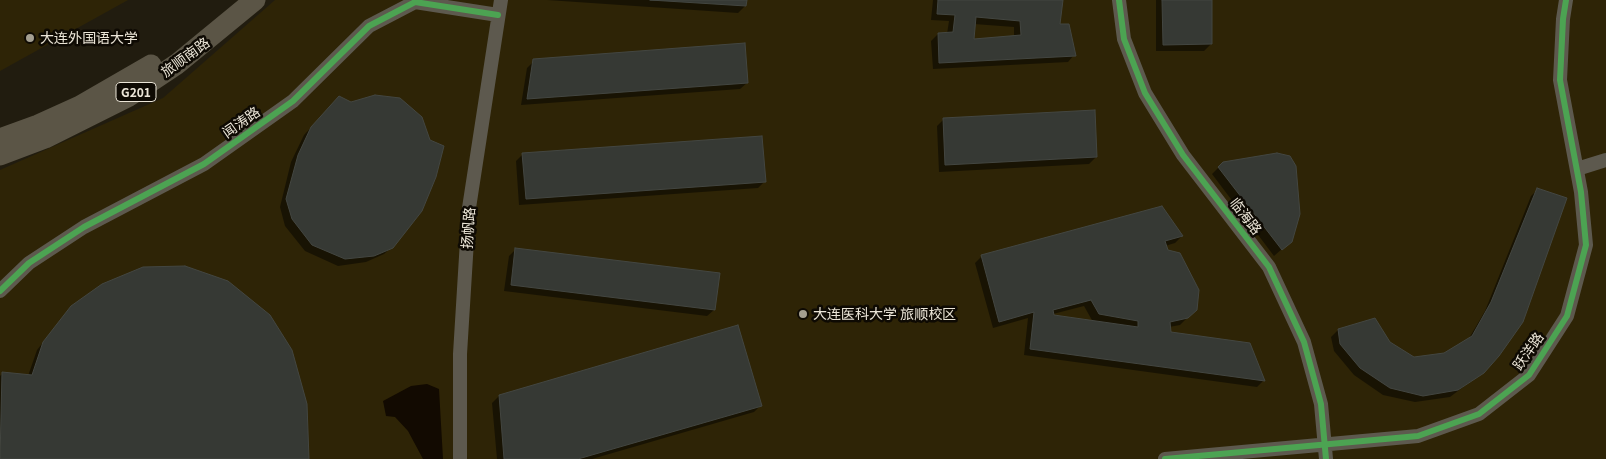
<!DOCTYPE html>
<html>
<head>
<meta charset="utf-8">
<style>
  body { margin:0 }
  canvas { display:block; background:#211c0f }
</style>
</head>
<body>
<canvas width="1606" height="459"></canvas>
<script>
const context = document.querySelector('canvas').getContext('2d');
context.lineJoin = 'round';
function fillPath(path, color) { context.fillStyle = color; context.fill(path, 'evenodd'); }
const toPath = rows => new Path2D(rows.map(r => 'M' + r).join(''));
function strokePath(path, color, width, dash) { context.strokeStyle = color; context.lineWidth = width; context.lineCap = dash ? 'butt' : 'round'; context.setLineDash(dash || []); context.stroke(path); }
function label(font, color, halo, rows, align = 'center') {
  context.font = font + ' Georgia,"Noto Sans SC",serif'; context.lineWidth = 5; context.setLineDash([]); context.textBaseline = 'middle'; context.strokeStyle = halo; context.fillStyle = color; for (const [text, x, y, turn = 0] of rows) {
    context.save(); context.translate(x, y); context.rotate((+turn || 0) * Math.PI / 180); context.textAlign = isNaN(turn) ? turn : align; if (halo) context.strokeText(text, 0, 0); context.fillText(text, 0, 0); context.restore();
  }
}
fillPath(toPath([
  [0,0,128,0,0,71],
  [275,0,1606,0,1606,459,0,459,0,170,163,98]
]), '#2e2406');
fillPath(toPath([
  [427,384,439,389,443,459,423,459,408,431,395,417,386,416,383,401,411,386]
]), '#120a01');
fillPath(toPath([
  [547,0,745,0,745,6,738,13],
  [933,0,1061,0,1059,26,1074,55,1068,62,933,69,931,41,938,34,947,34,949,21,931,20],
  [974,24,1014,27,1014,37,972,40],
  [1156,0,1211,0,1211,44,1204,51,1156,51],
  [534,61,747,83,740,89,521,105,527,68],
  [332,105,392,247,384,254,366,262,338,266,305,251,285,226,280,207,291,162,304,135],
  [944,119,1096,157,1089,164,939,172,937,126],
  [523,154,765,181,758,188,519,205,516,161],
  [1277,154,1291,241,1274,256,1212,174,1223,163],
  [1538,189,1483,372,1450,397,1415,402,1383,395,1354,375,1334,351,1331,337,1338,330,1389,343,1414,358,1444,354,1468,340,1485,311,1531,196],
  [1182,236,1175,243,1165,246,1188,317,1180,325,1169,327,1170,333,1263,381,1257,387,1024,355,1028,318,993,328,975,263,982,256],
  [1084,306,1093,322,1053,316,1053,314],
  [516,249,714,310,707,316,504,291,509,256],
  [71,307,307,459,0,459,0,376,2,374,28,376,37,350],
  [499,396,761,405,754,412,592,459,497,459,492,403]
]), '#0007');
const building = toPath([
  [650,0,747,0,746,6,650,0],
  [938,0,1063,0,1060,24,1069,24,1076,56,939,63,938,33,953,32,955,15,937,14,938,0],
  [976,17,1020,21,1021,35,974,39,976,17],
  [1162,0,1212,0,1212,44,1163,45,1162,0],
  [745,43,748,83,527,99,533,59,745,43],
  [375,95,400,98,422,117,430,140,444,146,436,177,422,211,393,248,374,256,345,259,312,245,292,219,286,199,298,155,311,127,339,96,351,102,375,95],
  [1095,110,1097,157,945,165,943,118,1095,110],
  [762,136,766,182,526,199,522,153,762,136],
  [1277,153,1290,156,1296,166,1300,214,1292,242,1282,250,1218,167,1223,162,1277,153],
  [1537,188,1567,198,1523,322,1499,356,1484,373,1458,390,1423,396,1390,388,1360,368,1340,344,1338,329,1375,318,1390,342,1414,357,1444,353,1472,336,1491,302,1537,188],
  [1162,206,1183,236,1165,241,1168,250,1180,253,1199,290,1197,310,1188,318,1170,322,1171,332,1250,343,1265,381,1030,349,1034,312,999,322,981,255,1162,206],
  [1091,300,1099,314,1138,321,1138,327,1054,315,1053,310,1091,300],
  [515,248,720,273,715,310,511,285,515,248],
  [185,266,228,281,270,315,292,350,307,404,309,459,0,459,2,372,32,375,43,342,71,306,102,284,143,267,185,266],
  [738,325,762,406,578,459,504,459,499,395,738,325]
]);
fillPath(building, '#363934');
strokePath(building, '#434641', 1);
strokePath(toPath([
  [1119,0,1124,39,1145,93,1183,155,1269,267,1304,342,1321,404,1326,459],
  [1577,169,1606,160],
  [0,291,29,263,84,227,204,164,293,101,369,26,415,2,498,15],
  [460,459,460,354,469,208,501,0],
  [1165,459,1418,436,1479,414,1529,375,1567,316,1586,245,1581,192,1560,80,1563,19,1566,0]
]), '#5d594e', 14);
strokePath(toPath([
  [0,139,38,125,80,106,151,65],
  [0,155,45,138,129,96,177,64,255,0]
]), '#5b5546', 21);
strokePath(toPath([
  [1119,0,1124,39,1145,93,1183,155,1269,267,1304,342,1321,404,1326,459],
  [0,291,29,263,84,227,204,164,293,101,369,26,415,2,498,15],
  [1165,459,1418,436,1479,414,1529,375,1567,316,1586,245,1581,192,1560,80,1563,19,1566,0]
]), '#4ca352', 6);
for (const [x, y, r, color] of [
  [30,38,5,"#a49f91"],
  [803,314,5,"#a49f91"]
]) { const dot = new Path2D(); dot.arc(x, y, r, 0, 2 * Math.PI); context.fillStyle = color; context.fill(dot); strokePath(dot, '#0e0a03', 2); }
for (const [x, y, w] of [
  [136,92,40]
]) { const box = new Path2D(); box.roundRect(x - w / 2, y - 9.5, w, 19, 4); context.fillStyle = '#0e0a03'; context.fill(box); strokePath(box, '#ebe5d7', 1); }
label('bold 12px', '#ebe5d7', null, [
  ["G201",136,92]
]);
label('14px', '#ebe5d7', '#0e0a03', [
  ["大连外国语大学",40,38],
  ["大连医科大学 旅顺校区",813,314]
], 'left');
label('14px', '#ebe5d7', '#0e0a03', [
  ["旅顺南路",185,57,-36],
  ["闻涛路",241,122,-35],
  ["临海路",1246,216,52],
  ["扬帆路",468,228,-86],
  ["跃洋路",1528,351,-55]
]);
</script>
</body>
</html>
